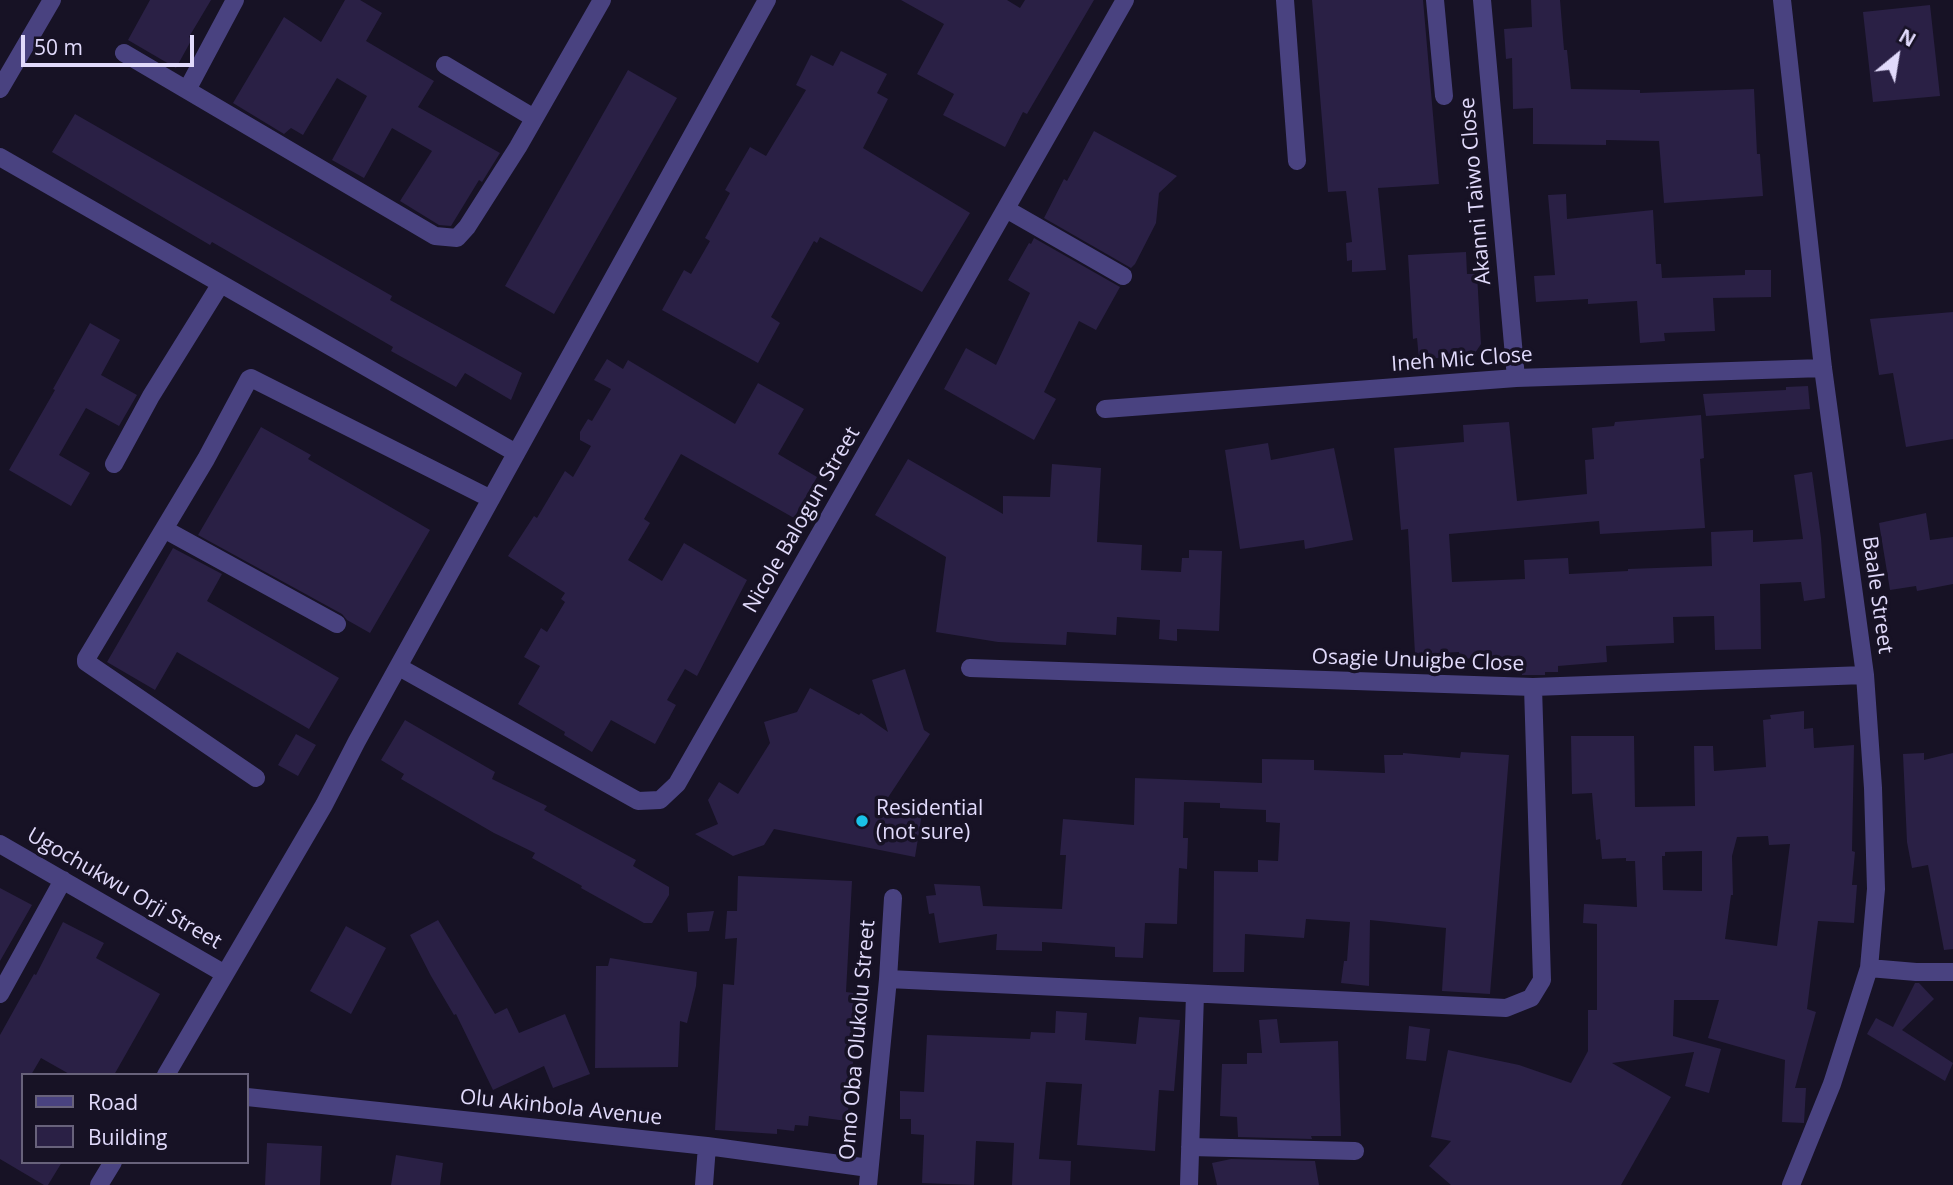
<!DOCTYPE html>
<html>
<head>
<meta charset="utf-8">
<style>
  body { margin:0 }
  #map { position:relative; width:1953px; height:1185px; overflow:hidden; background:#171225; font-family:"Open Sans",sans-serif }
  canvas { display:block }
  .legend { position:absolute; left:21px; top:1073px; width:228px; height:91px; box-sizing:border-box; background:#171225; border:2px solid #68627b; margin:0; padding:9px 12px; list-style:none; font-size:21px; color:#e1dafb }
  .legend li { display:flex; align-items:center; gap:14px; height:35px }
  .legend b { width:35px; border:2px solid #68627b }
  .north { position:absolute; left:1862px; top:21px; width:70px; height:70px; -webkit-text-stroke:5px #171225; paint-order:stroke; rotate:30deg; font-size:19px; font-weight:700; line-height:28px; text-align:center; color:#e1dafb }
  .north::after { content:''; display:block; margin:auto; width:24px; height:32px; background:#e1dafb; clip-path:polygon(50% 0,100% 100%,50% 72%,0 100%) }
  .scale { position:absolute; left:21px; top:35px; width:173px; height:32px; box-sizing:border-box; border:4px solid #e1dafb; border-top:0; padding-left:9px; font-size:21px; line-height:24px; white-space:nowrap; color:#e1dafb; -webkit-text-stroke:5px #171225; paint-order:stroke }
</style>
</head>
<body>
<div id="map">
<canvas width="1953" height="1185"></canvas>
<ul class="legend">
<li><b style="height:9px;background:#494280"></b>Road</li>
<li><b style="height:19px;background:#2a2045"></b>Building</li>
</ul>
<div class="north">N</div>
<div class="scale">50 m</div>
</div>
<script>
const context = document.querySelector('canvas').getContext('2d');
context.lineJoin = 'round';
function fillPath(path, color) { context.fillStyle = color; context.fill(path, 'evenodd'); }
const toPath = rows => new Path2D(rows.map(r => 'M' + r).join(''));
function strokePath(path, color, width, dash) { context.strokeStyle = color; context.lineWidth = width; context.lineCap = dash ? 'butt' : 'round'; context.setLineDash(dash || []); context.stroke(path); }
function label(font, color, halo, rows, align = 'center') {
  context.font = font + ' "Open Sans",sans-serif'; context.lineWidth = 7; context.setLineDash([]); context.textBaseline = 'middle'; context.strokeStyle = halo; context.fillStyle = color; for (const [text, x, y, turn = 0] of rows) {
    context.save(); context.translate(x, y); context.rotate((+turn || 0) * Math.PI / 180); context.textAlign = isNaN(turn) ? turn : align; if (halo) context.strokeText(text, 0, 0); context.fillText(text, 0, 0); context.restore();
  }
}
fillPath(toPath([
  [150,0,211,0,189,37,192,39,176,68,128,40],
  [345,0,360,0,382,13,366,41,434,81,418,107,500,153,482,182,479,180,451,226,439,225,400,201,432,151,392,128,364,178,332,160,367,96,337,78,303,135,291,128,284,134,233,103,284,17,321,42],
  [901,0,1007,0,1020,8,1025,0,1094,0,1027,114,1023,112,1005,147,943,115,954,94,917,74,944,24],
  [1312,0,1423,0,1439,184,1378,188,1386,270,1352,272,1352,260,1347,261,1346,243,1352,242,1346,191,1328,192],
  [1531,0,1560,0,1564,50,1567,50,1571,89,1640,90,1640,93,1754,89,1757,154,1760,154,1763,196,1664,203,1659,141,1606,140,1606,145,1533,144,1533,108,1513,109,1512,58,1506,59,1504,29,1532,27],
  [1930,5,1940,96,1873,102,1863,12],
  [841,51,887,74,877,93,888,99,863,148,970,213,922,292,820,237,817,243,814,241,771,317,780,323,758,363,662,310,684,270,691,274,710,241,705,238,730,193,725,190,750,147,766,156,806,90,796,85,811,55,833,66],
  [628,70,677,98,554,314,505,286],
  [75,114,392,296,390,300,522,373,511,400,465,373,456,387,391,351,393,347,212,242,210,245,52,152],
  [1094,131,1177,176,1159,193,1156,223,1135,264,1131,268,1044,218,1064,179,1067,181],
  [1566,194,1567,219,1653,210,1656,264,1661,264,1662,278,1745,275,1745,270,1771,270,1771,297,1713,298,1715,331,1664,333,1665,341,1640,343,1637,301,1588,304,1588,299,1536,302,1534,276,1555,275,1548,195],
  [1034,238,1120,287,1096,330,1079,321,1044,392,1056,399,1034,440,944,389,966,348,996,365,1030,293,1008,280,1029,243,1031,244],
  [1466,252,1467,274,1477,274,1481,344,1473,356,1419,359,1417,338,1413,339,1408,255],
  [1953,312,1953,439,1906,447,1893,373,1879,375,1870,319],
  [90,323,120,340,101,375,137,395,119,426,86,408,59,455,90,473,71,506,9,470,55,390,53,389],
  [607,359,623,369,628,360,735,424,758,383,804,409,778,454,817,477,794,518,681,454,644,519,650,523,628,560,662,581,684,543,747,580,697,676,685,669,667,700,676,705,655,744,611,720,592,752,564,735,565,732,518,704,540,666,524,657,541,628,547,632,565,602,561,599,565,593,508,556,534,516,537,518,565,471,573,477,591,446,580,440,580,432,588,419,592,421,611,389,594,380],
  [1808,386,1810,409,1706,416,1703,394,1786,390,1786,387],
  [1701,415,1704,458,1700,459,1705,528,1600,534,1599,521,1449,534,1452,582,1525,579,1524,560,1568,558,1569,574,1628,571,1628,569,1712,566,1711,532,1753,530,1753,542,1803,539,1794,475,1812,472,1821,538,1825,598,1804,601,1801,582,1760,584,1761,649,1715,650,1714,616,1673,617,1674,643,1606,646,1607,662,1558,666,1558,672,1545,672,1545,675,1522,675,1522,656,1460,659,1459,652,1415,654,1408,529,1401,530,1394,448,1464,442,1463,425,1509,422,1517,501,1587,494,1585,460,1594,459,1592,428,1614,426,1615,422],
  [261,427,311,455,308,459,430,530,370,633,347,620,342,614,198,535],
  [1268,443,1271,460,1334,448,1353,540,1305,549,1304,540,1240,549,1225,450],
  [908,459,1003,514,1003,496,1050,497,1052,464,1101,468,1097,542,1142,545,1141,570,1181,572,1182,558,1189,558,1189,550,1222,551,1219,631,1177,629,1177,641,1159,639,1160,620,1117,617,1116,635,1067,632,1066,645,998,642,936,632,946,557,875,515],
  [1926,513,1930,540,1953,537,1953,584,1917,591,1916,586,1890,590,1879,523],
  [173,548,222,574,207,601,339,678,309,729,177,652,155,690,107,662],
  [905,669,924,730,930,734,887,799,923,807,915,857,774,829,764,845,733,856,695,834,718,824,708,800,719,782,738,794,770,743,764,722,797,712,810,688,859,715,861,713,888,732,872,680],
  [1804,711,1804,729,1813,728,1814,748,1854,745,1852,851,1855,852,1852,885,1857,885,1854,923,1818,921,1807,1009,1816,1012,1795,1088,1806,1088,1804,1123,1782,1122,1785,1060,1708,1038,1719,1000,1674,1000,1673,1036,1721,1049,1709,1093,1685,1086,1694,1052,1612,1063,1671,1097,1621,1185,1451,1185,1429,1166,1451,1141,1431,1137,1448,1050,1519,1065,1571,1083,1588,1051,1588,1010,1597,1010,1597,924,1583,923,1584,904,1637,907,1635,861,1626,861,1626,858,1602,859,1600,839,1596,840,1592,793,1572,794,1571,736,1634,736,1635,807,1695,806,1694,746,1713,746,1714,771,1766,767,1763,720,1771,719,1770,715],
  [1768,836,1769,845,1790,844,1777,946,1725,939,1731,895,1733,895,1732,856,1737,837],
  [1702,851,1702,891,1663,890,1662,856,1665,856,1665,852],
  [405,720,495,772,492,779,547,806,544,810,636,860,633,866,669,887,669,895,652,923,644,923,581,888,582,886,532,858,535,853,494,833,401,779,404,774,381,760],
  [296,734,316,745,298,776,278,765],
  [1461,752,1509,755,1490,994,1442,991,1446,928,1370,920,1369,986,1341,983,1344,961,1347,961,1350,922,1306,919,1304,938,1245,934,1244,972,1213,972,1214,871,1258,872,1258,860,1278,861,1280,823,1266,822,1266,810,1220,808,1220,803,1184,802,1183,838,1188,838,1187,869,1179,868,1177,924,1145,923,1143,958,1115,957,1115,947,1042,942,1042,951,996,950,997,934,939,943,934,913,929,914,926,896,936,895,934,884,980,886,983,906,1062,909,1066,855,1060,855,1063,819,1134,825,1135,778,1262,783,1262,759,1314,760,1314,770,1385,773,1384,755,1403,755,1403,753,1460,758],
  [1924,753,1924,760,1953,753,1953,949,1944,950,1928,865,1912,868,1907,842,1903,754],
  [738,876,852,881,846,992,860,994,847,1121,809,1116,808,1126,795,1125,794,1131,777,1129,777,1134,715,1130,723,984,734,985,737,938,725,939,727,911,737,911],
  [0,888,32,905,0,961],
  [714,911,709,931,688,932,687,913],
  [438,920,495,1014,507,1008,519,1033,565,1014,590,1074,553,1088,544,1066,493,1090,456,1014,454,1015,431,976,410,935],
  [63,922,104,943,96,958,160,994,114,1075,71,1075,41,1058,31,1075,23,1075,23,1162,62,1162,48,1185,44,1185,0,1159,0,1035,34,974,36,975],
  [346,926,386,948,351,1014,310,991],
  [610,958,697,972,696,986,687,1023,680,1021,678,1067,595,1068,596,966,608,966],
  [1915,983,1919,983,1934,999,1902,1030,1953,1063,1945,1081,1867,1034,1876,1018,1893,1027],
  [1056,1011,1087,1013,1085,1040,1136,1044,1139,1017,1180,1020,1174,1091,1159,1090,1155,1151,1077,1145,1082,1084,1046,1082,1039,1159,1071,1161,1070,1185,1012,1185,1014,1143,976,1141,974,1185,922,1183,924,1135,911,1134,911,1119,900,1119,900,1091,924,1092,927,1035,1030,1039,1031,1032,1055,1033],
  [1277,1019,1280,1043,1338,1041,1341,1136,1311,1136,1312,1139,1238,1137,1237,1117,1220,1116,1222,1064,1247,1064,1247,1053,1262,1053,1259,1020],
  [1409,1026,1430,1029,1426,1061,1406,1059],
  [267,1143,322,1146,320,1185,265,1185],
  [396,1155,443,1163,440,1185,391,1185],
  [1231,1159,1315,1161,1319,1185,1217,1185,1212,1163]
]), '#2a2045');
strokePath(toPath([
  [1285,0,1297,161],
  [1435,0,1444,96],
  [1482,0,1516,378],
  [1782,0,1823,368,1865,675,1873,788,1876,889,1869,968,1832,1084,1791,1185],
  [124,53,435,236,457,238,467,227,518,147,602,0],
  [445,65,534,118],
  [0,89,52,0],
  [187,90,235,0],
  [0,157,516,453],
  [1006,209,1123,276],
  [1105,409,1516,378,1823,368],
  [114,464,151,396,220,285],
  [164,529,86,659,86,662,256,778],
  [337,624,164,529,206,459,249,379,251,378,491,499],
  [399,667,638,801,660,800,677,784,1125,0],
  [970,668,1533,687,1865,675],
  [0,844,225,974],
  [1869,968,1916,972,1953,972],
  [888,979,1506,1008,1531,998,1542,980,1533,687],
  [0,994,63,880],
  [166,1075,324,805,357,741,767,0],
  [247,1097,707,1146,869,1168],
  [1190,1147,1355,1151],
  [99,1185,113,1162],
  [704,1185,707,1146],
  [868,1185,888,979,893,898],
  [1189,1185,1195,994]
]), '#494280', 18);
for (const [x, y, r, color] of [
  [862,821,7,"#1ac2e8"]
]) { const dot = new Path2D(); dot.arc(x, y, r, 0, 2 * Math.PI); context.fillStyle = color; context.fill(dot); strokePath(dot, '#171225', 2.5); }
label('21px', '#e1dafb', '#171225', [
  ["Akanni Taiwo Close",1476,191,-95],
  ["Ineh Mic Close",1462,360,-4],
  ["Nicole Balogun Street",802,520,-60],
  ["Baale Street",1877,595,82],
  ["Osagie Unuigbe Close",1418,661,2],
  ["Ugochukwu Orji Street",124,889,30],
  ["Omo Oba Olukolu Street",858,1040,-85],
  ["Olu Akinbola Avenue",561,1108,6]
]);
label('21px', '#e1dafb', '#171225', [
  ["Residential",876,809],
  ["(not sure)",876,833]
], 'left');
</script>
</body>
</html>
